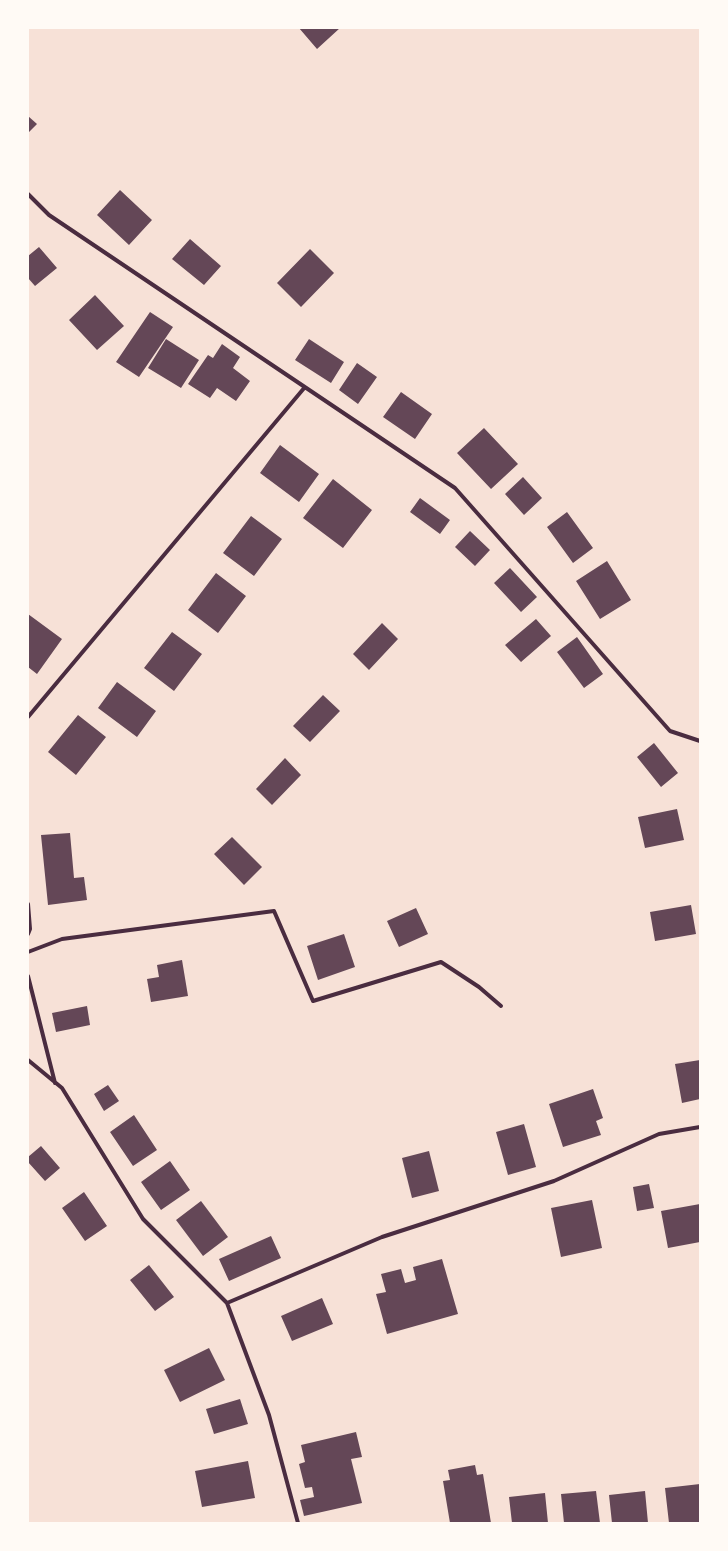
<!DOCTYPE html>
<html>
<head>
<meta charset="utf-8">
<style>
  body { margin:0 }
  #map { position:relative; width:728px; height:1551px; overflow:hidden; background:#f7e1d7; font-family:"PT Sans",sans-serif }
  canvas { display:block }
  .frame { position:absolute; inset:0; border:29px solid #fffaf5; pointer-events:none }
</style>
</head>
<body>
<div id="map">
<canvas width="728" height="1551"></canvas>
<div class="frame"></div>
</div>
<script>
const context = document.querySelector('canvas').getContext('2d');
context.lineJoin = 'round';
function fillPath(path, color) { context.fillStyle = color; context.fill(path, 'evenodd'); }
const toPath = rows => new Path2D(rows.map(r => 'M' + r).join(''));
function strokePath(path, color, width, dash) { context.strokeStyle = color; context.lineWidth = width; context.lineCap = dash ? 'butt' : 'round'; context.setLineDash(dash || []); context.stroke(path); }
fillPath(toPath([
  [299,28,340,28,317,49],
  [28,116,37,124,28,133],
  [120,190,152,220,129,245,97,215],
  [190,239,221,266,204,285,172,259],
  [39,247,57,268,35,286,28,278,28,256],
  [310,249,334,273,301,307,277,283],
  [95,295,124,326,97,350,69,320],
  [150,312,173,327,139,377,116,362],
  [166,339,199,360,181,388,148,368],
  [309,339,344,362,331,383,295,360],
  [222,344,240,357,233,368,250,381,236,401,217,388,210,398,188,384,208,355,213,358],
  [357,363,377,377,358,404,339,390],
  [401,392,432,414,415,439,383,417],
  [484,428,518,464,491,489,457,453],
  [280,445,319,474,299,502,260,473],
  [523,477,542,498,524,515,505,494],
  [333,479,372,510,343,548,303,518],
  [420,498,450,520,440,534,410,512],
  [567,512,593,548,573,563,547,527],
  [251,516,282,539,254,576,223,553],
  [470,531,490,550,475,566,455,547],
  [607,561,631,600,600,619,576,581],
  [510,568,537,597,521,612,494,583],
  [216,573,246,596,218,633,188,610],
  [28,614,62,639,37,674,28,667],
  [536,619,551,636,521,662,505,645],
  [382,623,398,639,369,670,353,654],
  [172,632,202,654,174,691,144,668],
  [577,637,603,674,584,688,557,652],
  [117,682,156,711,137,737,98,708],
  [323,695,340,711,310,742,293,726],
  [78,715,106,737,76,775,48,752],
  [654,743,678,773,661,787,637,757],
  [285,758,301,775,272,805,256,789],
  [677,809,684,840,645,848,638,817],
  [70,833,74,878,84,877,87,900,48,905,41,835],
  [232,837,262,867,244,885,214,854],
  [691,905,696,934,655,941,650,912],
  [416,908,428,934,399,947,387,921],
  [344,934,355,967,318,980,307,946],
  [182,960,188,996,151,1002,147,979,159,977,157,965],
  [87,1006,90,1025,56,1032,52,1013],
  [700,1060,700,1099,682,1103,675,1064],
  [108,1085,119,1101,104,1111,94,1094],
  [593,1089,603,1118,596,1121,601,1135,563,1147,549,1104],
  [134,1115,157,1150,133,1166,110,1132],
  [524,1124,536,1167,508,1175,496,1132],
  [41,1146,60,1168,45,1181,28,1162,28,1157],
  [429,1151,439,1191,412,1198,402,1158],
  [170,1161,190,1190,161,1210,141,1182],
  [649,1184,654,1208,637,1211,633,1187],
  [84,1192,107,1226,85,1241,62,1208],
  [592,1200,602,1248,561,1257,551,1208],
  [201,1201,228,1237,203,1256,176,1220],
  [700,1204,700,1242,668,1248,661,1211],
  [271,1236,281,1258,229,1281,219,1259],
  [442,1259,458,1314,387,1334,376,1294,386,1292,381,1274,401,1269,405,1283,416,1280,413,1267],
  [149,1265,174,1297,155,1311,130,1280],
  [322,1298,333,1324,292,1341,281,1316],
  [209,1348,225,1380,180,1402,164,1370],
  [240,1399,248,1424,214,1434,206,1409],
  [356,1432,362,1457,351,1459,362,1503,304,1516,300,1500,314,1497,312,1487,305,1488,299,1464,305,1462,301,1445],
  [248,1461,255,1498,202,1507,195,1471],
  [475,1465,477,1475,483,1474,491,1523,450,1523,443,1481,450,1480,448,1470],
  [700,1484,700,1523,669,1523,665,1488],
  [596,1491,600,1523,564,1523,561,1494],
  [645,1491,648,1523,612,1523,609,1495],
  [545,1493,548,1523,512,1523,509,1497]
]), '#644757');
strokePath(toPath([
  [28,194,49,215,455,488,670,731,700,741],
  [28,717,305,387],
  [28,904,30,929,28,934],
  [28,952,62,939,274,911,313,1001,441,962,479,987,501,1006],
  [28,976,55,1083],
  [28,1060,62,1088,143,1219,227,1303,269,1415,298,1523],
  [227,1303,382,1237,554,1181,659,1134,700,1127]
]), '#4a2c40', 4);
</script>
</body>
</html>
